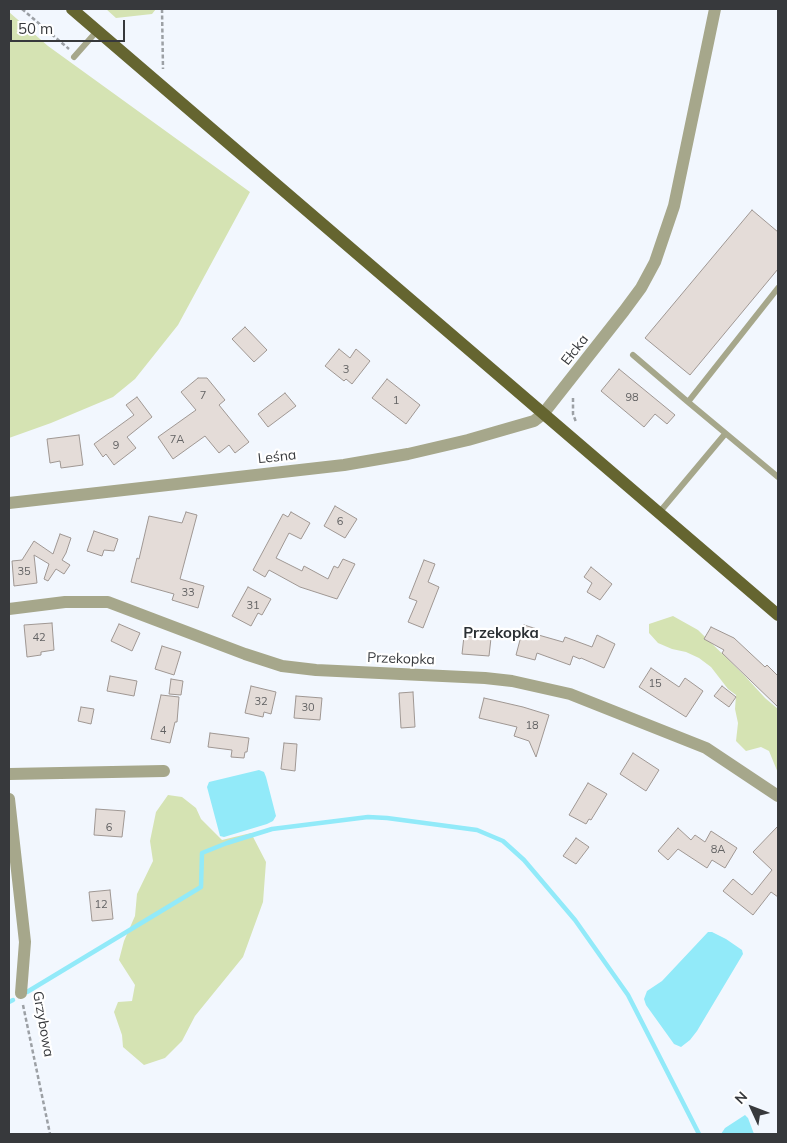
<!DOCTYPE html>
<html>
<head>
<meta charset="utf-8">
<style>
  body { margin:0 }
  #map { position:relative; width:787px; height:1143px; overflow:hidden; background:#f2f7fe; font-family:Mulish,sans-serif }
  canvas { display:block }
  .frame { position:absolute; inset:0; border:10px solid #37393c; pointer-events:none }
  .north { position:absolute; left:727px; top:1083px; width:50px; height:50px; -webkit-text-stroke:4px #fff; paint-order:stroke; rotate:313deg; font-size:14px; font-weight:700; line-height:20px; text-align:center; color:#37393c }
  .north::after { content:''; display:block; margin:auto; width:18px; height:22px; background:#37393c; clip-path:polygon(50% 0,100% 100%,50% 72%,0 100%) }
  .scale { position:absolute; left:10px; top:20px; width:115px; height:22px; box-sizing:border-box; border:2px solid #37393c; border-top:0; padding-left:6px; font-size:15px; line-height:18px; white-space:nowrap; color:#37393c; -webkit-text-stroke:4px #fff; paint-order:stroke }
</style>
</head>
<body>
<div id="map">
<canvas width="787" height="1143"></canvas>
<div class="frame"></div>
<div class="north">N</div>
<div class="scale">50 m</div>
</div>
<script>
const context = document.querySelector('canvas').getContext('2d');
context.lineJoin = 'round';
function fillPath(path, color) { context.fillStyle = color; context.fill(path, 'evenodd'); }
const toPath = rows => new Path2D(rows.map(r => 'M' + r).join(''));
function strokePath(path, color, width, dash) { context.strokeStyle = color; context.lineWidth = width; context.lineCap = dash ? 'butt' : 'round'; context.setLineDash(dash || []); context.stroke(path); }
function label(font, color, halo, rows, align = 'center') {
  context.font = font + ' Mulish,sans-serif'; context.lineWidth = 4.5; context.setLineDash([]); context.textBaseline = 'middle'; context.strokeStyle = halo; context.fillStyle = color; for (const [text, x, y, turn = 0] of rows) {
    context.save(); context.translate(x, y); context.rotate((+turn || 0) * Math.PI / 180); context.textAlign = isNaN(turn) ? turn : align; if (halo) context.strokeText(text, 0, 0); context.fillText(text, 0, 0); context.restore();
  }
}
fillPath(toPath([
  [106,9,156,9,152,14,116,18],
  [9,12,48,46,250,192,178,325,135,379,113,397,51,423,9,438],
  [673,616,698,630,744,675,765,698,778,709,778,773,769,751,761,747,746,751,736,741,738,723,735,709,736,695,728,689,711,667,699,658,686,652,672,649,658,643,649,633,649,624],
  [168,795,182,797,196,808,201,819,222,840,251,833,266,862,263,902,243,957,195,1016,182,1041,165,1058,144,1065,123,1047,122,1035,114,1012,118,1002,132,1001,135,985,119,960,124,941,135,916,137,894,153,861,150,841,156,812]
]), '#d5e3b3');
fillPath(toPath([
  [259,770,264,772,266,777,276,816,273,821,267,824,224,837,220,836,207,787,209,782],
  [708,932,712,932,726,939,742,950,743,954,697,1031,690,1040,681,1047,674,1044,646,1005,644,999,647,991,662,981],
  [745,1115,748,1118,754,1134,721,1134,725,1128]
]), '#92eaf9');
strokePath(toPath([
  [27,992,201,887,202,853,227,843,272,829,368,817,387,818,477,830,503,841,524,860,575,920,628,995,699,1134],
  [9,1002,13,1000]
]), '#92eaf9', 4.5);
const building = toPath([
  [752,210,778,232,778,269,690,375,645,338,752,210],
  [245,327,267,350,254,362,232,339,245,327],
  [339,349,350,358,356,349,370,361,352,384,346,379,344,381,325,366,339,349],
  [619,369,675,415,667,424,655,414,644,427,601,391,619,369],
  [198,378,207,378,225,400,219,405,249,442,235,453,229,445,219,453,205,436,173,459,158,437,196,410,181,392,198,378],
  [387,379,420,405,406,424,372,398,387,379],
  [285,393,296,406,268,427,258,414,285,393],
  [137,397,152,417,127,437,136,448,114,465,106,454,103,457,94,444,134,415,126,405,137,397],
  [79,435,83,465,61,468,60,461,50,463,47,439,79,435],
  [335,506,357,519,345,538,324,526,335,506],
  [186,512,197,515,180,579,204,586,198,608,172,600,174,594,131,582,137,558,139,559,149,516,182,523,186,512],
  [291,512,310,523,301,539,289,533,276,558,302,571,304,566,328,579,334,566,338,568,343,559,355,564,337,599,300,587,269,570,265,577,253,570,283,514,288,517,291,512],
  [94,531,118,539,114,551,104,550,102,556,87,551,94,531],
  [60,534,71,538,66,553,62,560,70,565,64,574,56,569,48,581,44,579,49,564,34,555,37,583,14,586,12,561,22,560,34,541,53,554,60,534],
  [424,560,435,564,428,582,439,587,423,628,408,622,417,601,409,598,424,560],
  [591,567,612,584,600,600,587,592,592,583,584,577,591,567],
  [248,587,271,599,262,615,258,613,251,626,232,616,248,587],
  [52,623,54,650,41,652,41,655,27,657,24,625,52,623],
  [119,624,140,633,132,651,111,641,119,624],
  [524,625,537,629,535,634,563,642,565,637,592,647,597,635,615,644,604,668,581,658,580,659,573,656,570,665,537,653,535,660,516,655,524,625],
  [711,627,734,638,765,667,767,665,778,676,778,707,722,653,724,650,704,639,711,627],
  [473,629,485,630,484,638,491,638,489,656,462,654,464,636,473,637,473,629],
  [162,646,181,652,174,675,155,669,162,646],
  [651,668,679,687,685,678,703,691,686,717,639,687,651,668],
  [110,676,137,681,134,696,107,691,110,676],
  [171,679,183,681,181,695,169,694,171,679],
  [251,686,276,692,271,714,264,712,263,717,245,713,251,686],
  [722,686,736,697,729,707,714,696,722,686],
  [413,692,415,727,401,728,399,693,413,692],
  [161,695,179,697,177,722,175,722,170,743,151,739,161,695],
  [296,696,322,698,320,720,294,718,296,696],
  [484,698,523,707,549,715,536,757,529,741,514,736,517,727,479,718,484,698],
  [81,707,94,709,91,724,78,721,81,707],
  [210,733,249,738,247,752,245,752,244,758,231,757,232,750,208,747,210,733],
  [284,743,297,744,295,771,281,769,284,743],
  [633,753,659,770,646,791,620,774,633,753],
  [588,783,607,794,591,820,589,819,586,824,569,815,588,783],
  [96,809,125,811,122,837,94,835,96,809],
  [778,826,778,897,771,892,753,915,723,891,733,879,752,895,772,870,753,852,778,826],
  [678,828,691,840,695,835,705,842,711,831,737,848,725,868,712,860,707,868,678,849,668,860,658,851,678,828],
  [576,838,589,847,576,864,563,856,576,838],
  [110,890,113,919,92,921,89,892,110,890]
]);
fillPath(building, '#e4dcd8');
strokePath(building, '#9f9793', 1);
strokePath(toPath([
  [22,9,69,49],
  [162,9,163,69],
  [573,398,573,414,576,422],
  [23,1005,50,1134]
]), '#9ca0a5', 2.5, [4, 2.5]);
strokePath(toPath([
  [74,57,97,31],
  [778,288,688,402,778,477],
  [633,355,688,402],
  [658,514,725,434]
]), '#a6a78b', 6);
strokePath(toPath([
  [9,503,344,465,408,454,468,440,534,421,543,414,624,311,641,288,655,262,674,206,715,9],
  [9,609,65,602,108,602,245,654,282,666,316,670,485,678,512,681,570,694,706,748,778,796],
  [9,774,164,771],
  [9,799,25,942,21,993]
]), '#a6a78b', 12);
strokePath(toPath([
  [72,9,778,615]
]), '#656530', 12);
label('11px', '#626263', null, [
  ["3",346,370],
  ["7",203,396],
  ["98",632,398],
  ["1",396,401],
  ["7A",177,440],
  ["9",116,446],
  ["6",340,522],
  ["35",24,572],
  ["33",188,593],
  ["31",253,606],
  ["42",39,638],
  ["15",655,684],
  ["32",261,702],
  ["30",308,708],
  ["18",532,726],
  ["4",163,731],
  ["6",109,828],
  ["8A",718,850],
  ["12",101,905]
]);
label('14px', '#37393c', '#fff', [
  ["Ełcka",575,350,-52],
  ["Leśna",277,457,-6],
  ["Przekopka",401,659,2],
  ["Grzybowa",43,1024,80]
]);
label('bold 15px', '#2b3034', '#fff', [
  ["Przekopka",501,633]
]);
</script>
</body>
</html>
